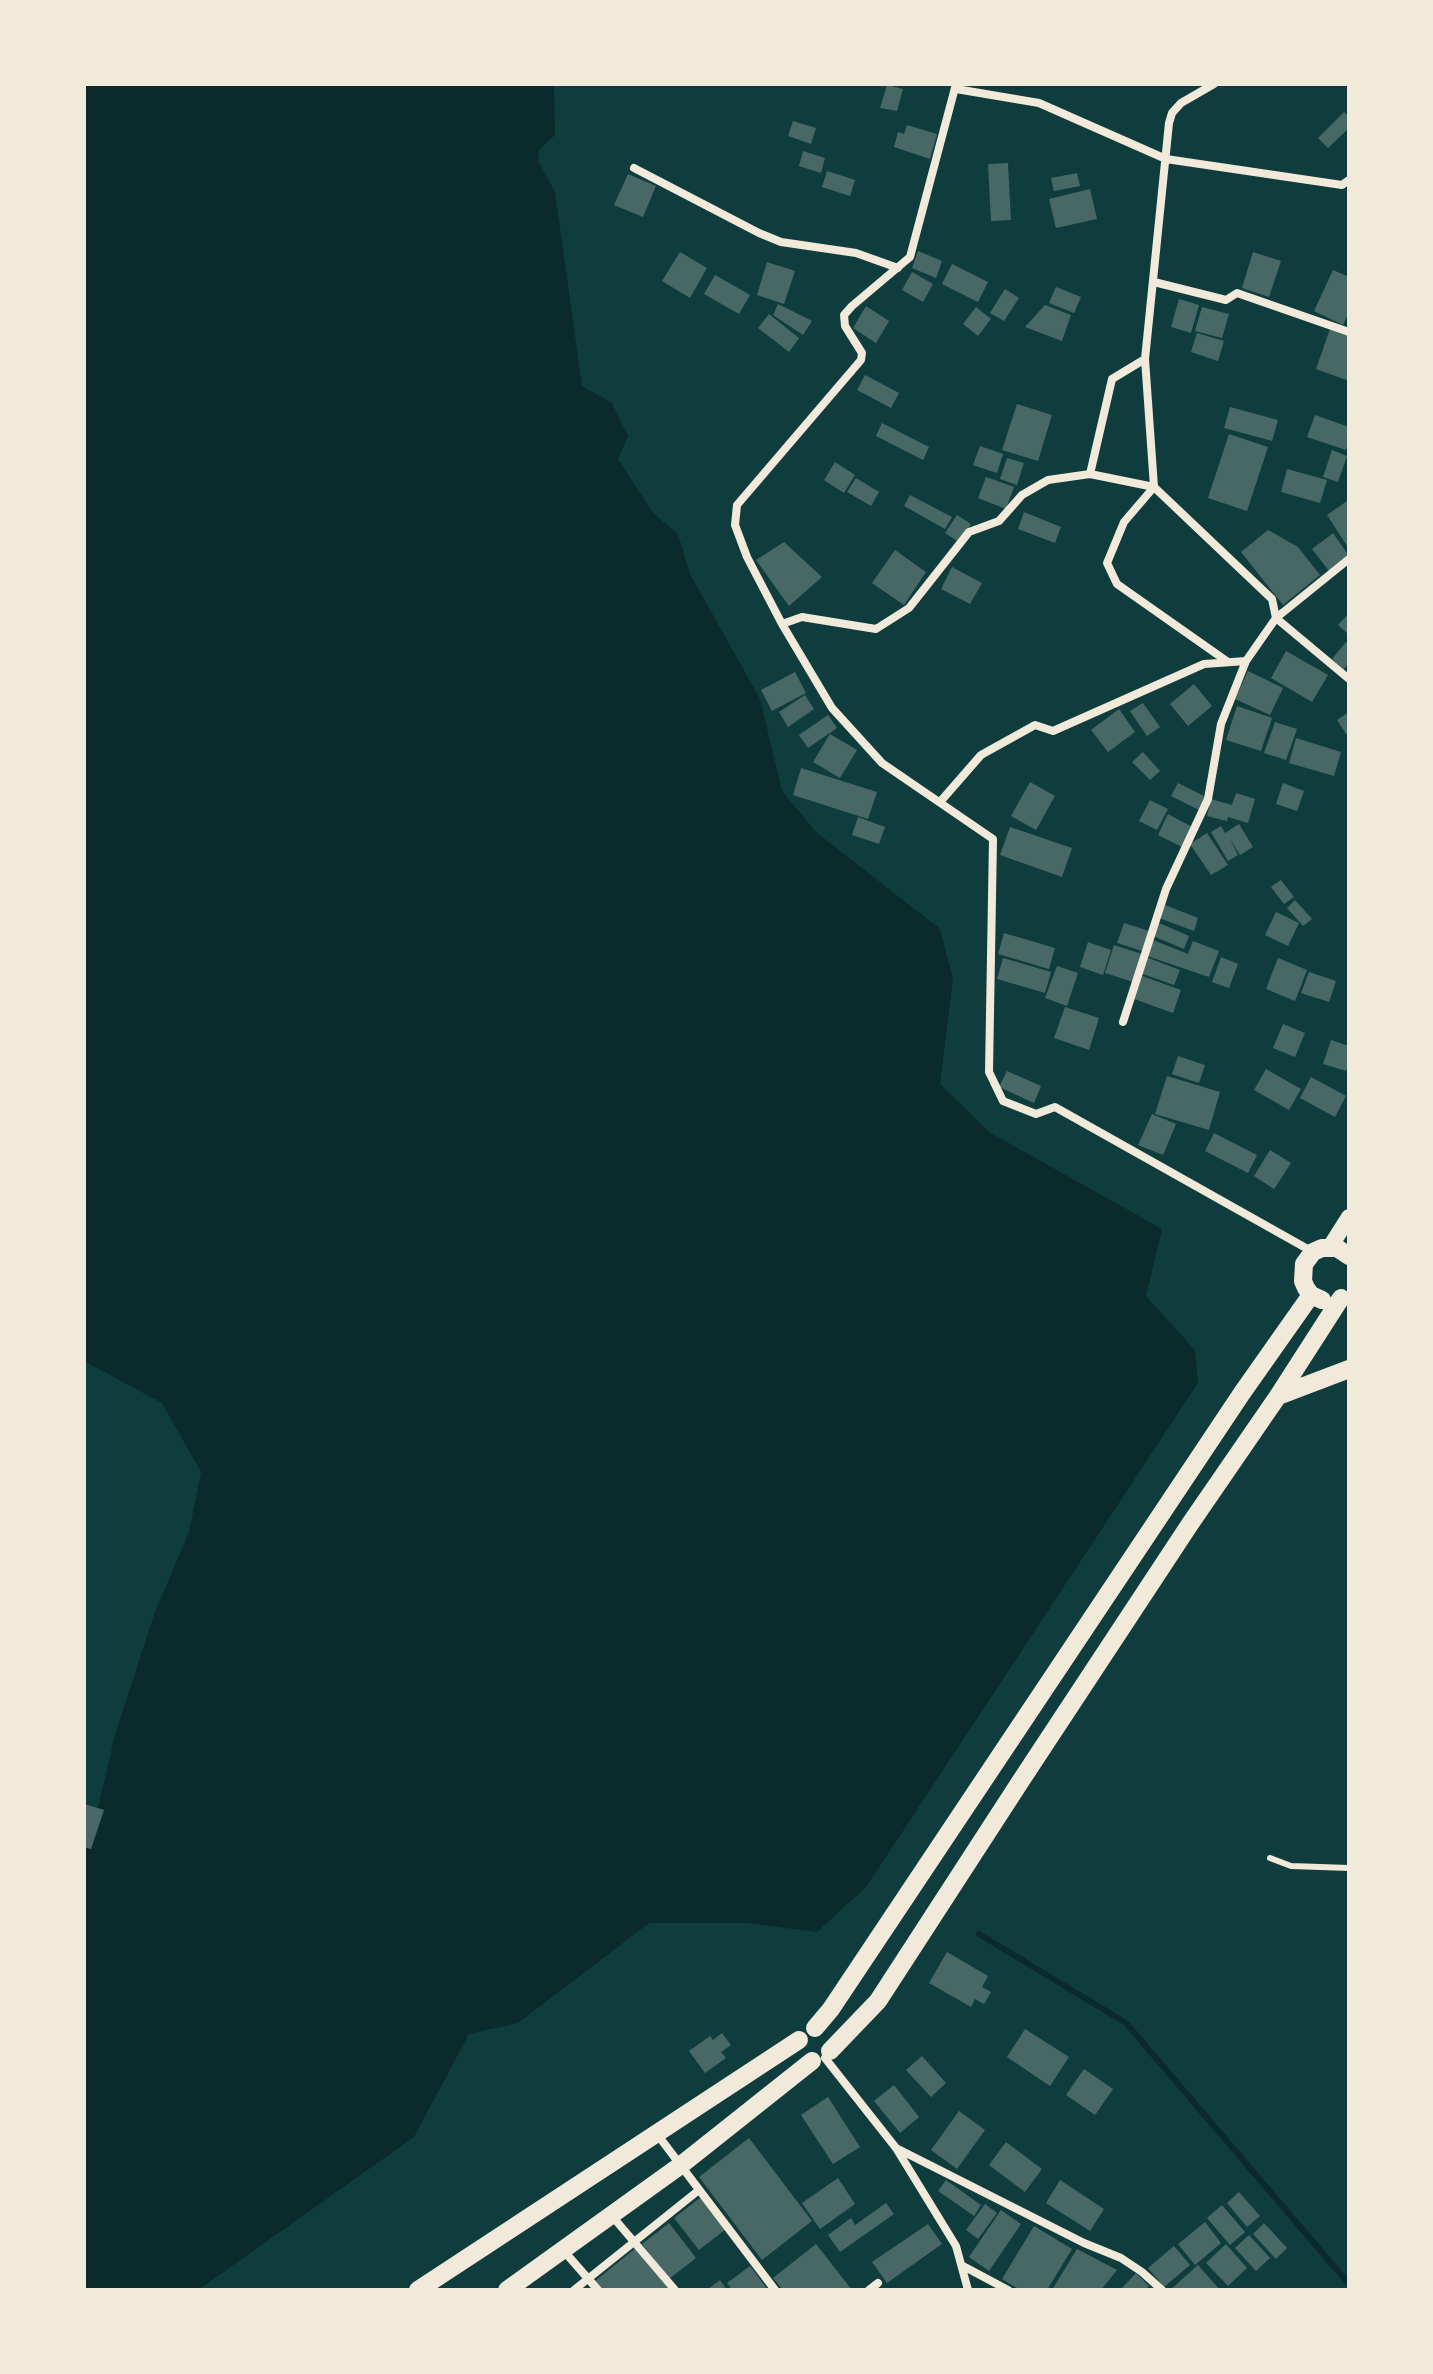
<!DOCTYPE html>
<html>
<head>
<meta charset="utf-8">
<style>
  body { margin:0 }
  #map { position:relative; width:1433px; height:2374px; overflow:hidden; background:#0f3d3e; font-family:"IBM Plex Serif",serif }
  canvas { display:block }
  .frame { position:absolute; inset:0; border:86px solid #f1e9da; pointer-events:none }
</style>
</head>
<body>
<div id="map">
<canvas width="1433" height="2374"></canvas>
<div class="frame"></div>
</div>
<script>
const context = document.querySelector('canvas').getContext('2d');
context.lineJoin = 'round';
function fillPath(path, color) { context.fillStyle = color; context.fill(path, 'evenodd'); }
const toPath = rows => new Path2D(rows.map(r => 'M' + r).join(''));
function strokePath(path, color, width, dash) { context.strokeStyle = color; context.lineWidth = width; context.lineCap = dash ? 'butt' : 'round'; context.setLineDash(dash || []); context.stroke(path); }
fillPath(toPath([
  [84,84,554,84,555,135,539,150,538,161,555,192,582,386,612,403,628,436,618,459,653,513,678,534,690,574,760,699,782,791,816,832,940,929,953,979,940,1084,989,1132,1162,1229,1146,1296,1195,1350,1198,1383,866,1887,817,1932,747,1923,649,1923,518,2023,469,2034,414,2137,198,2290,84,2290,84,1852,96,1816,116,1731,155,1612,189,1532,201,1472,162,1403,84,1361]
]), '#0a2a2b');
strokePath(toPath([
  [979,1934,1126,2023,1349,2284]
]), '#0a2a2b', 6);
fillPath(toPath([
  [887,85,903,89,897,111,880,108],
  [1344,112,1349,117,1349,128,1328,148,1318,138],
  [793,121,816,128,811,144,788,136],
  [907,125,937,134,930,159,894,147,898,132,904,134],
  [803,151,825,158,821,173,799,166],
  [1008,163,1011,220,991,221,988,164],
  [827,171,855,180,850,196,822,187],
  [1077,173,1080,186,1054,191,1051,178],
  [628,174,656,186,643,217,614,205],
  [1090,189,1097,219,1056,228,1049,199],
  [918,251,942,261,936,278,912,268],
  [680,252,707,268,690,298,662,281],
  [1253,252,1281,261,1269,297,1242,288],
  [767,262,795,271,784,304,757,295],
  [952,264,988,282,978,302,942,284],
  [1333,270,1349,277,1349,312,1343,325,1314,311],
  [912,272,933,284,923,302,902,290],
  [715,275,750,295,739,314,704,294],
  [1056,287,1081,297,1074,313,1049,303],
  [1005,289,1019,298,1004,321,990,313],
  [1179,299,1199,305,1191,333,1171,327],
  [778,304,812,321,803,335,773,315],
  [1045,305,1071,315,1062,341,1025,327],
  [866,306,889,321,876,343,853,328],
  [976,307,991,319,978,336,963,324],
  [1202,307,1229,314,1222,338,1195,331],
  [769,314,799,338,789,352,758,328],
  [1330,329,1349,336,1349,381,1316,369],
  [1197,333,1224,341,1218,361,1191,352],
  [865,375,899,393,891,408,857,390],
  [1017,404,1052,415,1038,461,1002,450],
  [1230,407,1278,420,1272,441,1224,428],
  [1315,415,1349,427,1349,440,1346,450,1307,437],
  [882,423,929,447,923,460,876,436],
  [1229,434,1268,447,1247,511,1208,498],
  [980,446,1003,454,997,473,973,465],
  [1332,450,1347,456,1338,482,1323,477],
  [1007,458,1024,463,1017,485,1000,479],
  [835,462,855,475,844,493,824,480],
  [1287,469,1327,480,1320,503,1281,492],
  [986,477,1014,487,1006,509,978,498],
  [856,478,879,492,871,506,847,492],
  [910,495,952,517,945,529,904,506],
  [1347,501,1349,505,1349,549,1327,515],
  [1024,512,1061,527,1055,543,1018,529],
  [957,515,971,524,959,542,945,533],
  [1268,530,1298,547,1320,575,1283,605,1241,552],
  [1333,533,1349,556,1329,571,1312,549],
  [784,542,822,577,789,606,756,560],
  [895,550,926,572,904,605,872,583],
  [952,567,982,583,970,604,941,589],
  [1349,613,1349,635,1338,625],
  [1346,642,1349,644,1349,663,1344,669,1332,659],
  [1286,651,1328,675,1312,702,1271,678],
  [1248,671,1283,688,1270,715,1235,699],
  [795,672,806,693,772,711,761,690],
  [1194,684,1212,706,1188,726,1170,704],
  [805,695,814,709,788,727,779,712],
  [1143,703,1160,727,1147,736,1130,711],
  [1237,706,1272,718,1261,751,1226,740],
  [1119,709,1135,732,1108,752,1091,730],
  [1349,712,1349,732,1346,734,1337,720],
  [828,715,837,728,808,748,799,735],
  [1275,722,1297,729,1286,760,1264,753],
  [830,734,857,750,840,778,813,762],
  [1296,738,1341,752,1334,776,1289,763],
  [1143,752,1160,771,1150,780,1132,762],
  [801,768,877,792,868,819,793,795],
  [1030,782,1055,796,1036,830,1011,816],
  [1178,783,1206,797,1199,810,1171,796],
  [1283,783,1304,791,1297,811,1276,804],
  [1236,793,1255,799,1248,823,1228,817,1227,821,1207,816,1211,799,1232,805],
  [1150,800,1168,809,1157,830,1139,821],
  [1168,814,1192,827,1182,847,1158,835],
  [858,817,885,827,879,844,852,835],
  [1239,824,1253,847,1240,855,1230,839,1238,855,1228,861,1211,832,1221,826,1225,833],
  [1010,827,1072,848,1062,877,1000,855],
  [1207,833,1228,865,1211,875,1190,844],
  [1281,880,1294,897,1284,904,1271,887],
  [1295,900,1312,919,1303,926,1287,908],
  [1165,905,1198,918,1194,931,1159,918],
  [1276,912,1299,923,1288,946,1265,935],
  [1124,923,1149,931,1142,951,1117,943],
  [1159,923,1189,936,1184,949,1153,936],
  [1004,933,1055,948,1049,969,998,954],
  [1153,940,1188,954,1193,941,1219,951,1209,977,1147,956],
  [1088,942,1111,950,1103,975,1080,967],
  [1114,945,1142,954,1133,982,1105,973],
  [1146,957,1180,970,1174,985,1140,973],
  [1221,957,1238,964,1229,988,1212,982],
  [1003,958,1051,972,1045,993,997,979],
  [1278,958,1307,970,1295,1001,1266,989],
  [1057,966,1078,973,1067,1006,1045,998],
  [1309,972,1336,981,1329,1002,1301,993],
  [1142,976,1181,990,1173,1013,1134,999],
  [1065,1007,1099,1018,1089,1050,1054,1038],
  [1283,1024,1305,1033,1295,1057,1273,1048],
  [1331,1040,1349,1046,1349,1063,1346,1071,1323,1064],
  [1178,1056,1205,1065,1199,1083,1172,1074],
  [1266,1069,1301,1089,1289,1110,1254,1090],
  [1007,1071,1041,1086,1034,1103,999,1087],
  [1167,1076,1220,1092,1209,1130,1155,1114],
  [1311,1077,1346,1096,1335,1117,1300,1098],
  [1152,1114,1176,1124,1163,1155,1138,1145],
  [1214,1133,1257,1155,1248,1173,1205,1151],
  [1270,1150,1291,1163,1274,1189,1254,1176],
  [84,1804,104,1810,91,1849,84,1847],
  [947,1952,988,1976,982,1987,991,1992,984,2004,975,1999,971,2007,929,1983],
  [1025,2029,1069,2057,1050,2086,1007,2057],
  [722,2033,731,2045,721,2052,726,2058,705,2073,689,2051,710,2036,713,2040],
  [922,2056,946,2083,931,2097,906,2070],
  [1084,2069,1113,2089,1095,2115,1066,2095],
  [894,2085,919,2117,900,2133,874,2101],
  [828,2097,860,2147,833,2164,801,2115],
  [959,2111,985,2130,957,2169,931,2150],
  [749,2138,812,2221,762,2260,699,2177],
  [1006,2142,1042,2169,1025,2192,989,2165],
  [838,2178,855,2204,820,2229,802,2203],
  [946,2180,981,2205,974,2216,938,2191],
  [1060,2180,1104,2209,1090,2231,1046,2203],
  [1239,2192,1260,2216,1247,2227,1227,2203],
  [701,2197,726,2229,699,2250,674,2218],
  [886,2203,894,2214,840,2252,828,2235,851,2218,855,2225],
  [985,2204,997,2213,978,2239,966,2230],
  [1222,2205,1245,2232,1230,2245,1207,2218],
  [1001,2210,1021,2224,989,2271,969,2257],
  [1205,2222,1221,2243,1195,2265,1178,2244],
  [669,2223,696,2258,669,2279,642,2244],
  [1264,2223,1287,2248,1276,2259,1253,2234],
  [928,2224,942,2244,887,2283,872,2262],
  [1034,2226,1072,2249,1047,2290,1020,2290,1002,2279],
  [1249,2235,1270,2258,1256,2271,1235,2248],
  [816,2244,852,2290,783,2290,773,2278],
  [1226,2244,1247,2268,1228,2286,1206,2263],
  [1174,2246,1190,2265,1164,2287,1148,2268],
  [637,2247,671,2290,603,2290,595,2281],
  [1077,2249,1117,2270,1101,2290,1052,2290],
  [1198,2265,1220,2290,1170,2290],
  [750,2266,768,2290,732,2290,727,2283],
  [1136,2273,1149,2286,1145,2290,1124,2290,1122,2288],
  [720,2280,727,2290,707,2290]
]), '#486865');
strokePath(toPath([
  [1270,1858,1291,1866,1349,1868]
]), '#f1e9da', 6);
strokePath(toPath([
  [956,84,910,257,852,306,844,315,845,326,862,353,861,360,737,505,735,525,747,557,782,624,832,708,882,763,993,839,989,1072,1003,1101,1036,1114,1055,1107,1313,1252],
  [1214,84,1181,103,1172,113,1169,123,1145,359,1154,487,1272,599,1276,618,1349,679],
  [956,89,1039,103,1166,159,1342,185,1349,180],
  [634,168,759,233,781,242,856,253,898,268],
  [1154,282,1226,300,1237,293,1349,332],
  [1090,474,1112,379,1145,359],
  [782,624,802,617,876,629,909,608,969,532,999,521,1022,495,1048,480,1090,474,1154,487,1124,522,1107,563,1117,584,1228,662],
  [940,802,981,755,1035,725,1053,731,1204,664,1246,661,1276,618,1349,559],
  [1123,1022,1166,889,1208,799,1221,724,1246,661],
  [825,2058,896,2148,956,2246,968,2290],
  [657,2134,775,2290],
  [896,2148,1084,2243,1121,2258,1142,2272,1162,2290],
  [612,2216,675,2290],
  [563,2250,598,2290],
  [963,2266,1008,2290],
  [574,2290,699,2190],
  [869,2290,878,2283]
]), '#f1e9da', 8);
strokePath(toPath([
  [1330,1247,1349,1217]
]), '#f1e9da', 16);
strokePath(toPath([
  [1322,1300,1311,1295,1306,1288,1303,1281,1304,1264,1313,1252,1322,1248,1337,1248,1349,1256],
  [1278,1396,1349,1369],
  [815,2028,831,2009,1242,1393,1311,1295],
  [830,2051,878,2001,1022,1779,1190,1524,1278,1396,1341,1298],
  [418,2290,799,2040],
  [507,2290,681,2165,812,2061]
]), '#f1e9da', 18);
</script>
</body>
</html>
